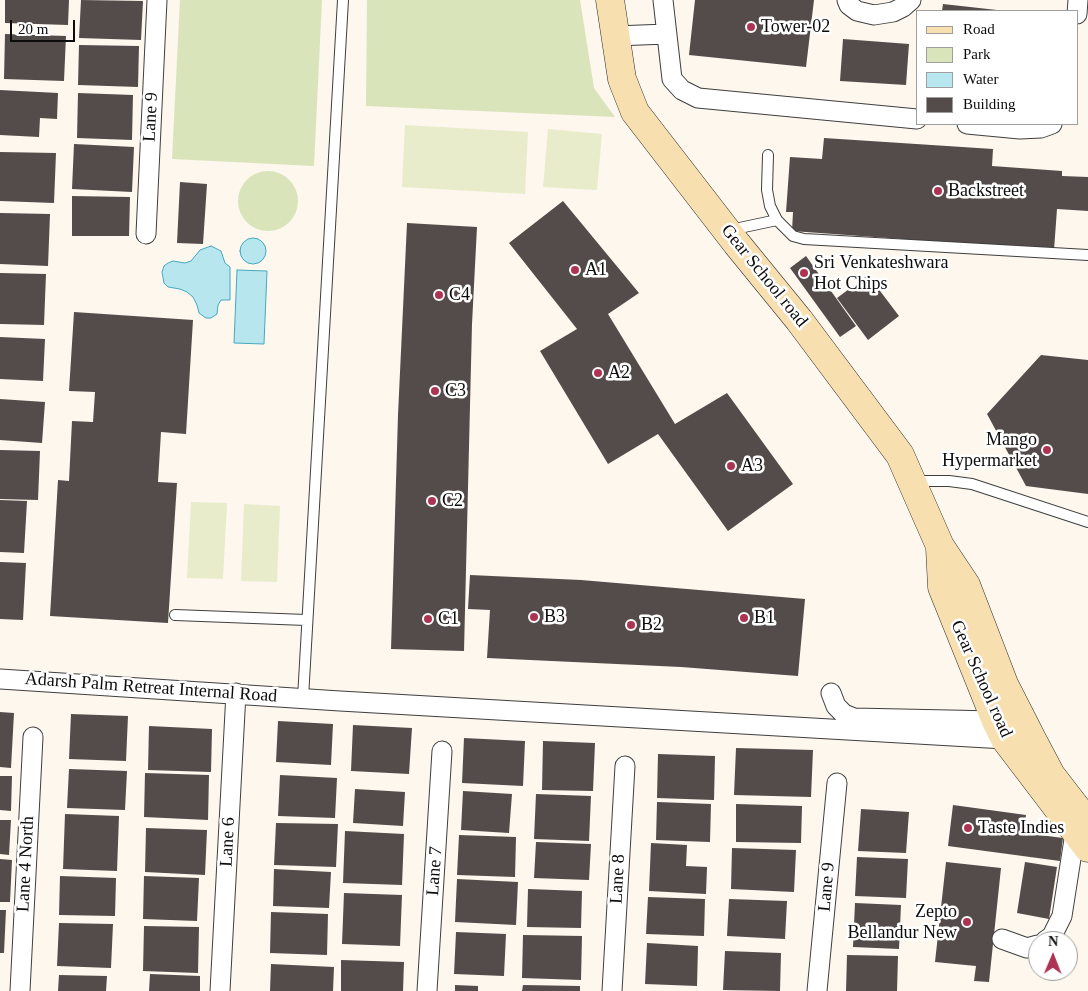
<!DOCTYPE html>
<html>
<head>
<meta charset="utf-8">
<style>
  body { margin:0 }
  #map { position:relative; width:1088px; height:991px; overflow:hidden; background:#fdf7ed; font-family:Georgia,serif }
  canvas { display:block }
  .legend { position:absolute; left:916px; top:10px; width:162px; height:115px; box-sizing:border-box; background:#fff; border:1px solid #9e9e9e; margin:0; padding:6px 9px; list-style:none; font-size:15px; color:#0c0c0c }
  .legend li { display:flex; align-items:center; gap:10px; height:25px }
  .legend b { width:25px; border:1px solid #9e9e9e }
  .north { position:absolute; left:1028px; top:931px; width:50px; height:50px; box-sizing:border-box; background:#fff; border:1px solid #9e9e9e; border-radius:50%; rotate:1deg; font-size:14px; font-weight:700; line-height:20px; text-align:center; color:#0c0c0c }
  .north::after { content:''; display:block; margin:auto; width:18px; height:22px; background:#ad3353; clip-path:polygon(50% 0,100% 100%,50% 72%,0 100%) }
  .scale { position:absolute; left:10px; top:20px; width:65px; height:22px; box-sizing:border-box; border:2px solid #0c0c0c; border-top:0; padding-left:6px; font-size:15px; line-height:18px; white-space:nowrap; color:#0c0c0c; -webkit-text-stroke:4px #fff; paint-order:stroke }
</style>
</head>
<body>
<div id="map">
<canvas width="1088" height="991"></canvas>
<ul class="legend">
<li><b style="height:6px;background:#f7dfaf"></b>Road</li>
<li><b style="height:14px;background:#d9e4bb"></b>Park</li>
<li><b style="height:14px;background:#b7e6ef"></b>Water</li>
<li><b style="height:14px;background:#544c4a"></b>Building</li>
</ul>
<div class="north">N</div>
<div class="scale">20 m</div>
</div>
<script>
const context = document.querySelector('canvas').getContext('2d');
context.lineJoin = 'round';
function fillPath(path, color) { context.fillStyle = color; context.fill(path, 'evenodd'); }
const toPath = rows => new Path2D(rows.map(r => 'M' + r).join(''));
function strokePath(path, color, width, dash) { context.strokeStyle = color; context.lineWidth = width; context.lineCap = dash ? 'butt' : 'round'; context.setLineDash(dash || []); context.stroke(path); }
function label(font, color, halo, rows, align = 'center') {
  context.font = font + ' Georgia,serif'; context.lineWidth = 5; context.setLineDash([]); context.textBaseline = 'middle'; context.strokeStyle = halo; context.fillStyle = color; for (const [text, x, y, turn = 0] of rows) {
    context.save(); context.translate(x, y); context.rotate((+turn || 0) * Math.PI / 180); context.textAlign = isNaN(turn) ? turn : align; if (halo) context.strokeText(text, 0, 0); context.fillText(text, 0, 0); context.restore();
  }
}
fillPath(toPath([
  [180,0,322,0,314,166,172,159],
  [367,0,580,0,594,88,615,117,366,106],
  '238 201a30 30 0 1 1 60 0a30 30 0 1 1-60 0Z'
]), '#d9e4bb');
fillPath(toPath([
  [405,125,528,132,525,194,402,187],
  [548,129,602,134,597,190,543,187],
  [191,502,227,503,223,579,187,578],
  [244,504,280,506,277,582,241,581]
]), '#e8eccb');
const water = toPath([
  '240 251a13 13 0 1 1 26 0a13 13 0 1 1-26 0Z',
  [211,246,221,251,225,263,230,267,230,300,221,300,218,305,217,314,211,318,206,318,199,313,197,305,193,297,187,292,180,289,168,287,164,283,162,272,164,266,168,263,173,261,185,263,191,261,200,250,211,246],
  [237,270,267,271,264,344,234,343,237,270]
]);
fillPath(water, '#b7e6ef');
strokePath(water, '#46a8bf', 1);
fillPath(toPath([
  [5,0,69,0,68,25,5,23],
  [81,0,143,1,141,40,79,38],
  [695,0,814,0,806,67,689,55],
  [943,4,997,10,997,11,942,11],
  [5,34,66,36,64,81,4,79],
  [843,39,909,44,906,85,840,81],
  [79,45,139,46,138,87,78,85],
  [0,90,58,93,57,119,40,118,39,137,0,135],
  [78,93,133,95,132,140,77,138],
  [824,138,993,149,992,166,1062,171,1062,176,1088,177,1088,211,1057,209,1054,250,792,231,793,212,786,212,790,157,822,159],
  [74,144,134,147,132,192,72,189],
  [0,152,56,153,54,203,0,201],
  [180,182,207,184,203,244,177,243],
  [72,196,130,197,129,236,72,236],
  [563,201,639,293,608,314,675,424,727,393,793,484,728,531,658,434,608,464,540,351,577,329,509,243],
  [0,213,50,214,48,266,0,264],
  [407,223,477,227,472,324,464,651,391,649,398,415],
  [806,256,856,326,840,337,790,268],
  [0,273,46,274,44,325,0,324],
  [868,275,899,316,868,340,837,298],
  [74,312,193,320,186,434,161,432,158,482,177,483,168,623,50,616,58,480,69,481,72,421,93,422,95,392,69,391],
  [0,337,45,339,43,381,0,379],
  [1041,355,1088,360,1088,494,1026,486,987,414],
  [0,399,45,402,42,443,0,440],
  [0,450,40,451,38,500,0,499],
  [0,500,27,501,24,553,0,552],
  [0,562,26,563,23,620,0,619],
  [470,575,581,580,805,599,798,676,681,667,487,658,490,610,468,609],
  [0,712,14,713,11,768,0,767],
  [71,714,128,716,126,761,69,759],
  [278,721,333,724,331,765,276,762],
  [353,725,412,728,409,774,351,771],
  [149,726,212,729,211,772,148,770],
  [464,738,525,741,523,786,462,783],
  [543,741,595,743,593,791,542,790],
  [736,748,813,750,811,797,734,795],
  [658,754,715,756,714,800,657,798],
  [69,769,127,771,125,810,67,808],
  [145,773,209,775,208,820,144,817],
  [280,775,337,778,335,818,278,816],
  [0,776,12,776,11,811,0,810],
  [355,789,405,792,403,826,353,823],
  [463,791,512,794,509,833,461,830],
  [536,794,591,796,589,841,534,839],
  [657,802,711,804,710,842,656,840],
  [736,804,802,806,801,843,736,842],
  [953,805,1026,815,1024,833,1063,838,1060,861,948,846],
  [861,809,909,812,906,853,858,851],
  [65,814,119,816,117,871,63,869],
  [0,820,11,820,9,855,0,854],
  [276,823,338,824,336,867,274,865],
  [146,828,207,830,205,875,145,872],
  [345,831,404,834,402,885,343,883],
  [459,835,516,837,515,877,457,875],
  [536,842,591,844,589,880,534,878],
  [651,843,687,845,686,866,707,867,706,894,649,891],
  [732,848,796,850,794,892,731,889],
  [857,857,908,859,906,898,855,896],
  [0,859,12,860,10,902,0,902],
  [946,862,1001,868,989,982,974,981,976,966,935,962],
  [1025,862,1057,867,1049,919,1017,913],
  [274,869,331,872,329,908,273,906],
  [60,876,116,878,115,916,59,915],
  [144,876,199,878,197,921,143,919],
  [457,879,518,882,516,925,455,922],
  [528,889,582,891,581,928,527,927],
  [344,893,402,895,400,946,342,944],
  [648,897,705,899,704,936,646,934],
  [729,899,787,901,785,939,727,936],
  [855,903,901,905,899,949,853,947],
  [0,910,6,910,4,953,0,953],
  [271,912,328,914,327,955,270,953],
  [59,923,113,924,111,968,57,966],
  [144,926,199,927,198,973,143,971],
  [456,932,506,934,504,976,454,974],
  [523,935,582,936,581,980,522,978],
  [647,943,698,946,697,986,645,984],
  [725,951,781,953,780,991,723,990],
  [847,955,898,956,897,991,846,991],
  [341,960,404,962,403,991,341,991],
  [271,964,334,967,333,991,270,991],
  [150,974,200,976,200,991,149,991],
  [59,975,107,976,106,991,58,991],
  [455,985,478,986,478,991,455,991],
  [523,985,580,986,580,991,522,991]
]), '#544c4a');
const service = toPath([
  [777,220,793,236,804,239,1088,255],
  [730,230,777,220,770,206,767,190,768,155],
  [913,483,924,481,949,481,972,484,1088,522],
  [175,615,306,620],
  [303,698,343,0]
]);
const minor = toPath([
  [663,0,672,79,682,90,698,98,917,119],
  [847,0,849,5,857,11,874,15,893,12,903,7,911,0],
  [1077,14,1078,0],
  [615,36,667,34],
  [967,124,1020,129,1041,128,1052,124],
  [146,234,157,0],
  [0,679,340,701,1005,739],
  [831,693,836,706,844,714,854,718,996,721],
  [1002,939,1027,948,1038,945],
  [1045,941,1052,936,1062,916,1075,833],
  [20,991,33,737],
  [220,991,236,693],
  [427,991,442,751],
  [612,991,625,766],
  [817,991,837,783]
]);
const secondary = toPath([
  [610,0,622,79,635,112,737,244,799,320,900,455,940,546,966,585,1004,684,1032,739,1051,775,1088,823],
  [940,548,942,587,996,721,1005,739,1088,848]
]);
strokePath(service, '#3f3f3f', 12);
strokePath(minor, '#3f3f3f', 21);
strokePath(secondary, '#2e2e2e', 29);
strokePath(service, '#fff', 10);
strokePath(minor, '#fff', 19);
strokePath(secondary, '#f7dfaf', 28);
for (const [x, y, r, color] of [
  [751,27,5,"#ad3353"],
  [938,191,5,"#ad3353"],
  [575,270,5,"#ad3353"],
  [804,273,5,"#ad3353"],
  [439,295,5,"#ad3353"],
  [598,373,5,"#ad3353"],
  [435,391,5,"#ad3353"],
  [1047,450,5,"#ad3353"],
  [731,466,5,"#ad3353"],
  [432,501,5,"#ad3353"],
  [534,617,5,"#ad3353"],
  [744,618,5,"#ad3353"],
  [428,619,5,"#ad3353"],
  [631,625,5,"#ad3353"],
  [968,828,5,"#ad3353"],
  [967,922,5,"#ad3353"]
]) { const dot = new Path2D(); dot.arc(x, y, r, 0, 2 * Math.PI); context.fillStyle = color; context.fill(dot); strokePath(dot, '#fff', 2); }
label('18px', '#0c0c0c', '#fff', [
  ["Tower-02",761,27],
  ["Backstreet",948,191],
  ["Sri Venkateshwara",814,263],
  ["Hot Chips",814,284],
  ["A1",585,270],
  ["C4",449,295],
  ["A2",608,373],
  ["C3",445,391],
  ["Mango",1037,440,"right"],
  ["Hypermarket",1037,461,"right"],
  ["A3",741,466],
  ["C2",442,501],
  ["B3",544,617],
  ["B1",754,618],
  ["C1",438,619],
  ["B2",641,625],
  ["Taste Indies",978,828],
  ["Zepto",957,912,"right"],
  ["Bellandur New",957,933,"right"]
], 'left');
label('18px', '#0c0c0c', '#fff', [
  ["Lane 9",151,117,-87],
  ["Gear School road",764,276,51],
  ["Gear School road",981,679,66],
  ["Adarsh Palm Retreat Internal Road",151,688,4],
  ["Lane 6",228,842,-87],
  ["Lane 4 North",26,864,-87],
  ["Lane 7",435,871,-86],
  ["Lane 8",618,879,-87],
  ["Lane 9",827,887,-85]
]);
</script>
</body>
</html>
